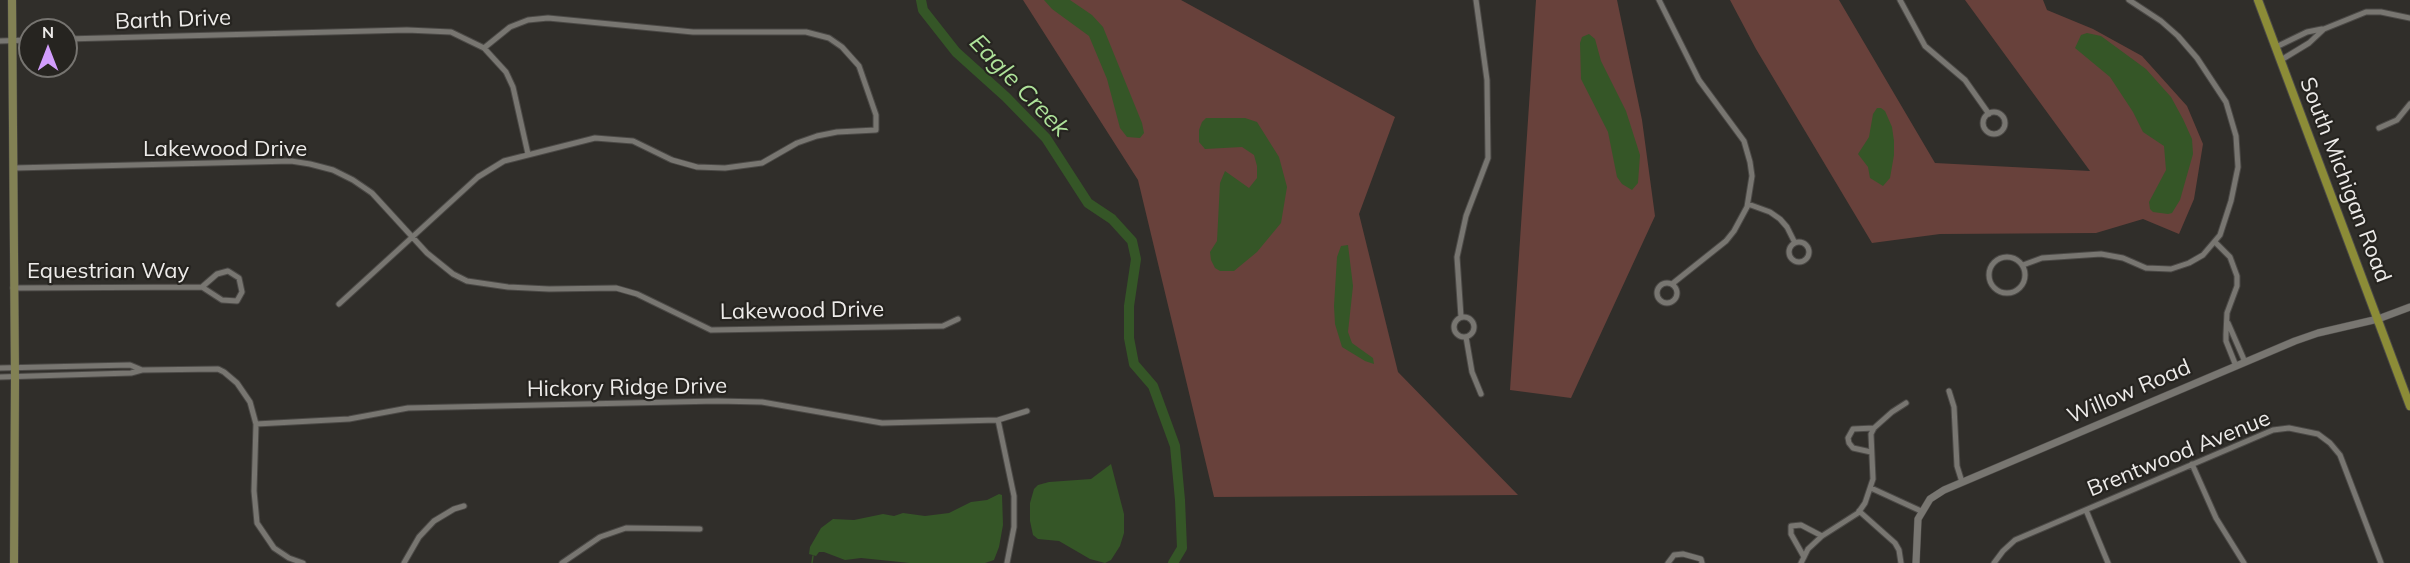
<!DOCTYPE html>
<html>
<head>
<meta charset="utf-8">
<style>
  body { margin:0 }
  #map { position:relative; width:2410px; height:563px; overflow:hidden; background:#302e2a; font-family:Mulish,sans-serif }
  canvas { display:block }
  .north { position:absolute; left:18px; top:18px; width:60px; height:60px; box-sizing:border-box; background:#262420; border:2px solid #767470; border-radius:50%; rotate:0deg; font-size:16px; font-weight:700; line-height:24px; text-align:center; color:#edebe9 }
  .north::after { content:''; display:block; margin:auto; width:21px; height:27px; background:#d29dfd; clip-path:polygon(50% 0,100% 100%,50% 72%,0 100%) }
</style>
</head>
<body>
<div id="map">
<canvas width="2410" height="563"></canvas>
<div class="north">N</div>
</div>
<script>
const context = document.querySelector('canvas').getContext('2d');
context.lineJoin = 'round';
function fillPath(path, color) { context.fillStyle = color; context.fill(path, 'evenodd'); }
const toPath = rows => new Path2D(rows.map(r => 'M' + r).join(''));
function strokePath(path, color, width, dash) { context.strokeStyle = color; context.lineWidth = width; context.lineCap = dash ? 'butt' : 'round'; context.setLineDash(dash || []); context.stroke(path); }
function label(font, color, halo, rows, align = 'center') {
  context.font = font + ' Mulish,sans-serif'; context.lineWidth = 4.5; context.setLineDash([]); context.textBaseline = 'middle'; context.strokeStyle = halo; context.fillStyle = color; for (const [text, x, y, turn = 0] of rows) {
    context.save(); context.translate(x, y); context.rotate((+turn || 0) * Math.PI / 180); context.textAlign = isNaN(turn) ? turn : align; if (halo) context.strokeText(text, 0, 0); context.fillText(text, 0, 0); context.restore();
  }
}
fillPath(toPath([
  [1023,0,1181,0,1395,117,1359,214,1398,372,1518,495,1214,497,1138,180],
  [1536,0,1617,0,1642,120,1655,216,1571,398,1510,390],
  [1730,0,1839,0,1935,163,2090,171,1965,0,2043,0,2047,10,2093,29,2142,56,2187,106,2203,144,2194,199,2179,234,2143,219,2096,233,1940,234,1872,243,1756,49]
]), '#68413b');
fillPath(toPath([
  [1044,0,1070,0,1092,15,1103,27,1142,123,1144,133,1140,138,1127,137,1120,128,1107,79,1089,36,1052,9],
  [2087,33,2101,36,2146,69,2171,97,2183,119,2192,139,2193,154,2180,200,2172,213,2168,214,2153,212,2150,209,2149,202,2166,170,2164,146,2143,132,2133,112,2110,77,2075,48,2081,35],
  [1589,34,1595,39,1601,61,1626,111,1640,155,1638,183,1632,190,1622,184,1617,177,1608,132,1581,79,1580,43,1582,37],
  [1877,108,1881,108,1885,111,1892,127,1894,141,1894,155,1890,178,1883,186,1870,178,1868,167,1858,154,1869,137,1873,114],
  [1206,118,1245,118,1257,122,1279,157,1287,187,1281,223,1257,252,1234,271,1220,271,1215,268,1211,260,1210,252,1217,241,1220,183,1225,171,1249,188,1257,178,1257,166,1254,155,1242,147,1205,149,1199,142,1199,130,1202,122],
  [1348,245,1353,286,1348,332,1352,343,1373,358,1374,364,1365,361,1342,347,1335,324,1334,306,1337,257,1341,246],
  [1111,464,1124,514,1124,533,1120,546,1111,560,1105,563,1090,559,1059,541,1038,539,1033,535,1030,521,1030,503,1034,489,1038,485,1049,482,1091,479],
  [999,494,1002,495,1003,525,999,547,994,560,985,563,910,563,861,558,845,560,824,552,819,552,816,556,809,554,810,547,821,528,833,519,854,520,883,514,894,516,903,513,925,516,949,513,971,502,987,500]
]), '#355627');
strokePath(toPath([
  [812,563,813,556]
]), '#355627', 1.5);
strokePath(toPath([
  [921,0,923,10,956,52,1006,97,1046,138,1088,203,1112,219,1132,241,1136,259,1129,306,1129,338,1134,364,1153,386,1175,446,1180,500,1182,548,1173,563]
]), '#355627', 10);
const minor = toPath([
  [1659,0,1699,80,1744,141,1750,162,1752,176,1747,207,1734,231,1726,241,1672,284],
  [1900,0,1925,46,1965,80,1989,114],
  [66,39,407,30,451,32,484,48,506,72,513,87,528,154],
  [0,41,30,40],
  [2276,47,2307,32,2322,29],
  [2281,60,2309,43,2324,29,2366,12,2381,12,2410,18],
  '1983 123a11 11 0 1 1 22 0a11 11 0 1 1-22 0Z',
  [2379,128,2397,120,2410,104],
  [14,168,291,161,310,164,333,170,353,180,372,193,427,253,453,274,467,281,508,287,549,289,616,288,637,294,711,330,943,326,958,319],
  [1748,204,1770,212,1780,219,1787,227,1795,243],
  '1789 252a10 10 0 1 1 20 0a10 10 0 1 1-20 0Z',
  [2215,242,2230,257,2237,276,2237,286,2227,313,2226,334,2226,341,2236,366],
  '1989 275a18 18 0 1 1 36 0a18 18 0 1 1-36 0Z',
  [2023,265,2042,258,2101,254,2123,258,2146,268,2171,269,2189,263,2203,255,2220,235,2231,201,2238,167,2236,136,2226,102,2197,58,2178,36,2161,21,2129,0],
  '1657 293a10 10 0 1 1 20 0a10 10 0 1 1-20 0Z',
  [13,288,202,287,222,300,237,301,242,292,239,278,228,271,217,274,202,287],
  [339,304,478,177,504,161,595,138,633,141,672,160,697,167,725,168,762,163,797,143,817,136,837,132,876,130,876,115,859,66,842,47,829,38,806,32,693,32,548,18,528,20,510,27,484,48],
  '1454 327a10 10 0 1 1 20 0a10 10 0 1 1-20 0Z',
  [1461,317,1457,257,1466,216,1488,158,1487,80,1476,0],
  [2228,323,2245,362],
  [1466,337,1472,372,1481,394],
  [0,368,130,365,142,370],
  [0,377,131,373,142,370,218,369,224,372,237,383,250,402,256,424,254,491,257,523,274,548,289,558,303,563],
  [1949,391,1954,407,1957,466,1962,482],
  [998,420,1014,496,1014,527,1007,563],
  [256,424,349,419,408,408,717,401,762,402,882,423,998,420,1027,411],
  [1871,452,1853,448,1849,443,1848,438,1853,429,1874,428],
  [2192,464,2216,518,2244,563],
  [1871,488,1921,511],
  [2086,510,2108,563],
  [1859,511,1895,543,1899,550,1901,563],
  [1804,557,1791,534,1791,526,1801,525,1822,536],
  [404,563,419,537,434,521,454,509,464,506],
  [562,563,600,537,626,528,700,529],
  [1668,563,1674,555,1683,554,1701,559,1702,563],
  [1801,563,1808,549,1822,536,1858,513,1865,503,1873,479,1871,434,1874,428,1892,412,1906,403],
  [1994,563,2003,551,2015,540,2273,430,2289,428,2318,434,2330,443,2340,455,2381,563]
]);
const tertiary = toPath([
  [1916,563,1918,519,1930,499,1944,490,2295,341,2318,333,2378,319,2410,307]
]);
const secondary = toPath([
  [12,0,15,378,14,563]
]);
const primary = toPath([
  [2258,0,2410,406]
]);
strokePath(minor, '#4b4946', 7);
strokePath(tertiary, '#4b4946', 8);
strokePath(secondary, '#4b4946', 9);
strokePath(primary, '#4b4946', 10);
strokePath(minor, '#787671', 5);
strokePath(tertiary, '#787671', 7);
strokePath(secondary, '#828154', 8);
strokePath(primary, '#8c8c37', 8);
label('22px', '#edebe9', '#262420', [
  ["Barth Drive",173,20,-2],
  ["Lakewood Drive",225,149],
  ["South Michigan Road",2345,180,69],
  ["Equestrian Way",108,271],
  ["Lakewood Drive",802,311,-1],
  ["Hickory Ridge Drive",627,388,-1],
  ["Willow Road",2129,392,-23],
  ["Brentwood Avenue",2179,454,-22]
]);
label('italic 24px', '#aee39a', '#262420', [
  ["Eagle Creek",1019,86,46]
]);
</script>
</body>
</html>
